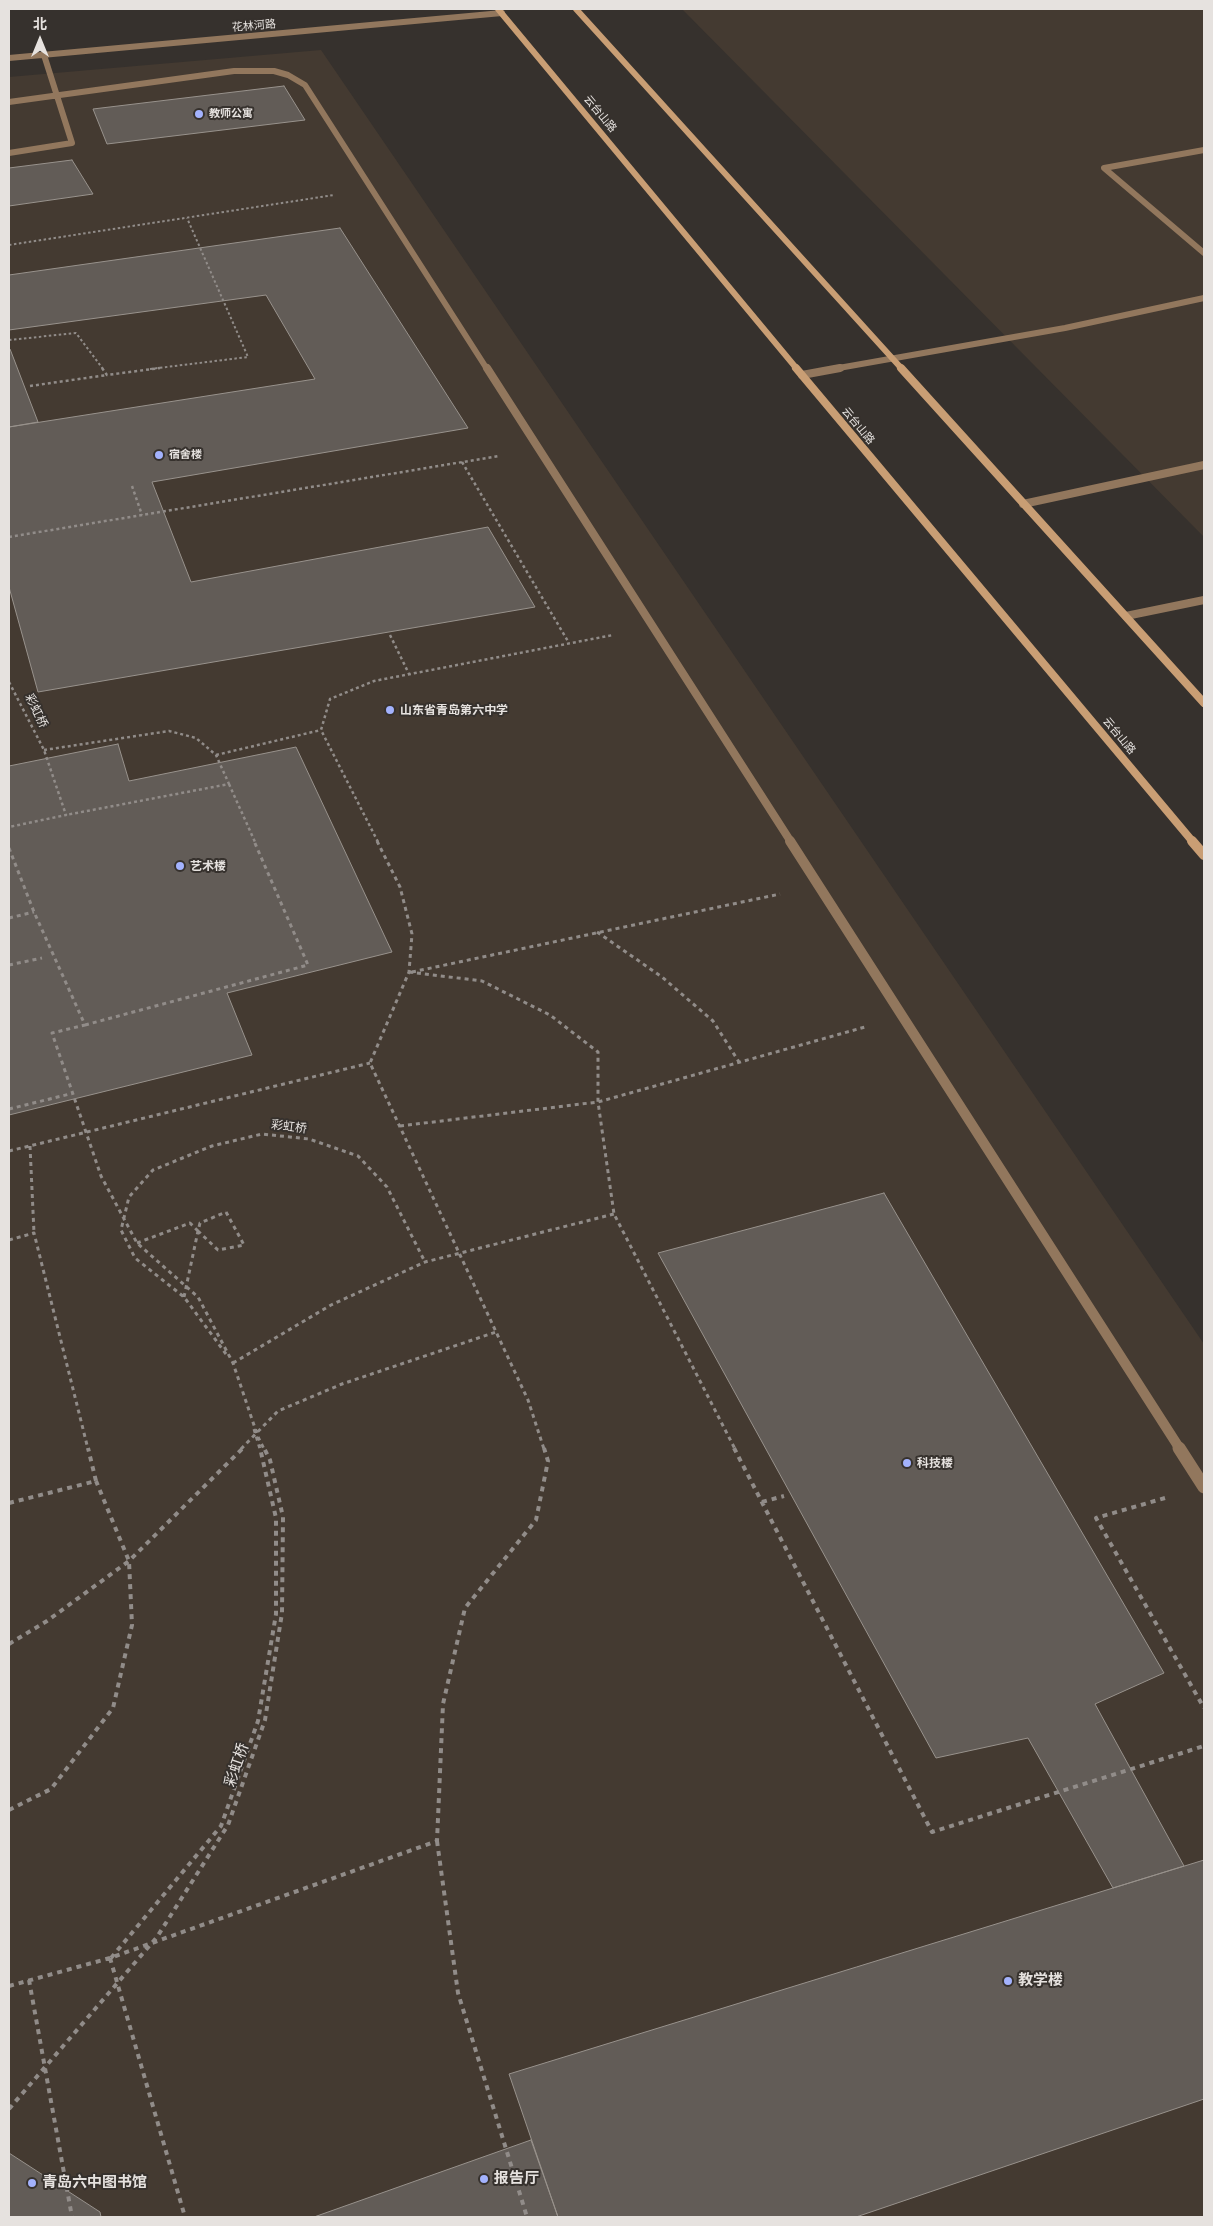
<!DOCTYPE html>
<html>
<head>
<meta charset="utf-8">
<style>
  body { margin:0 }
  #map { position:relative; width:1213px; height:2226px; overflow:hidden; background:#36312d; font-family:Figtree,"Noto Sans SC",sans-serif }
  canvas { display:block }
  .frame { position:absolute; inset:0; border:10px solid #e6e2df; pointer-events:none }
  .north { position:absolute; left:15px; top:15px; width:50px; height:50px; -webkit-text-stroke:4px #36312d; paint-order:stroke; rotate:0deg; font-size:14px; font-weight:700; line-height:20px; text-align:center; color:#e6e2df }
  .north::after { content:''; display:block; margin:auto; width:18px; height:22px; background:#e6e2df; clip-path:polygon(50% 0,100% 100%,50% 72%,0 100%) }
</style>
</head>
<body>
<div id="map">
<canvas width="1213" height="2226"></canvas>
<div class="frame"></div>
<div class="north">北</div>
</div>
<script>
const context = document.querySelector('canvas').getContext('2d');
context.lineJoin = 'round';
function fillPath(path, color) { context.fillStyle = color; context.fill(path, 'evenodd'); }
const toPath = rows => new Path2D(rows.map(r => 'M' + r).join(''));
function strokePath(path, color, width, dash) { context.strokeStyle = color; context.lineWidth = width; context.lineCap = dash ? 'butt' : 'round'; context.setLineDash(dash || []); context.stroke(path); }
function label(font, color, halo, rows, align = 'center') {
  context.font = font + ' Figtree,"Noto Sans SC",sans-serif'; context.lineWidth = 4; context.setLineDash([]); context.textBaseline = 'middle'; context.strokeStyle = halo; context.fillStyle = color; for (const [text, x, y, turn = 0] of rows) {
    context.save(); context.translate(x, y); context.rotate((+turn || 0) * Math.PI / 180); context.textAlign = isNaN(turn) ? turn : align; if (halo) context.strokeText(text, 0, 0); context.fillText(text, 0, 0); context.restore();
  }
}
fillPath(toPath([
  [682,9,1204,9,1204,537],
  [321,50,1204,1344,1204,2217,9,2217,9,77]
]), '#443a31');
const building = toPath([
  [284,86,305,120,107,144,93,109,284,86],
  [72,160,93,194,9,206,9,168,72,160],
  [340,228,468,428,152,482,191,582,488,527,535,607,38,692,9,587,9,427,315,379,266,295,9,330,9,275,340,228],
  [9,349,10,349,38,422,9,427,9,349],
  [118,744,129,781,296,747,392,952,227,993,252,1055,9,1115,9,766,118,744],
  [884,1193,1164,1673,1095,1704,1184,1866,1113,1888,1028,1738,936,1758,658,1253,884,1193],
  [1204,1860,1204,2099,856,2217,558,2217,509,2074,1204,1860],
  [531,2140,558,2217,314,2217,531,2140],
  [9,2153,100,2212,101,2217,9,2217,9,2153]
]);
fillPath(building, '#625c57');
strokePath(building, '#98928c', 1);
strokePath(toPath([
  [9,245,334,195],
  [9,340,76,333,103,369],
  [150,369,248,357,187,218]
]), '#918c89', 2, [2.5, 2.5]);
strokePath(toPath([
  [102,368,107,375,160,368],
  [30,386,107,375],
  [462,462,569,643],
  [132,486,142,515],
  [9,537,499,456],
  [390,635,409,674],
  [9,682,44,750,66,815,9,827],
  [44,750,169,731,196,738,216,755,229,784,66,815],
  [216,755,321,730],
  [229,784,255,842],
  [378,842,321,730,330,699,374,681,613,635]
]), '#918c89', 2.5, [3, 3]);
strokePath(toPath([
  [377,841,400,887,412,934,409,972,370,1063,528,1400,544,1449],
  [9,848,34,912,85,1025,52,1033,101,1176,137,1243,198,1297,233,1363,258,1437,264,1449],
  [9,918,34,912],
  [597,932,662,977,713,1021,739,1062],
  [9,965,42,958],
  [409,972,482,981,550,1015,598,1052,598,1102,614,1214,735,1449],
  [412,972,780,894],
  [85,1025,308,965,254,841],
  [9,1109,74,1093],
  [400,1126,598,1102,865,1027],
  [30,1146,34,1233],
  [9,1151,370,1063],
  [226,1212,244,1245,218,1250,198,1231,200,1223,226,1212],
  [9,1240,34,1233,88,1449],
  [137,1243,190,1223,198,1231],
  [184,1297,198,1231],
  [226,1354,184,1297,135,1258,121,1230,129,1197,153,1170,212,1146,262,1134,309,1139,358,1156,387,1187,425,1262],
  [233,1363,331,1305,425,1262,614,1214],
  [254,1429,260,1449],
  [241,1449,278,1411,342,1384,496,1332]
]), '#918c89', 3, [4, 4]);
strokePath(toPath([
  [734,1448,932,1832,1204,1746],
  [1165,1498,1096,1518,1204,1708],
  [762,1502,784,1496],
  [9,1503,96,1481,88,1448],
  [9,1644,47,1621,129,1561,243,1448],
  [9,1810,51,1789,113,1708,132,1625,129,1561,96,1481],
  [437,1841,458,1993,527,2217],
  [110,1958,185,2217],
  [111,1958,221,1826,258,1721,276,1614,276,1518,260,1448],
  [29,1980,72,2217],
  [9,1986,110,1958,437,1841,443,1704,465,1608,536,1520,548,1461,544,1448],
  [9,2109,157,1937,228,1825,265,1720,282,1613,283,1517,270,1460,264,1448]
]), '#918c89', 4, [5, 5]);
strokePath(toPath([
  [1204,150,1104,168,1204,253],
  [833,369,1065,328,1204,298]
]), '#92775d', 6);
strokePath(toPath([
  [802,375,840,368],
  [1023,504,1204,465],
  [1126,616,1204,600]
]), '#92775d', 8);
strokePath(toPath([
  [9,58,502,13],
  [9,102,234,71,274,71,288,75,305,85,487,369],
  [9,153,72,143,44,55]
]), '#92775d', 6);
strokePath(toPath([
  [487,368,791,842]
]), '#92775d', 8);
strokePath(toPath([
  [790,841,1180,1449]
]), '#92775d', 10);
strokePath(toPath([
  [1179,1448,1204,1487]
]), '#92775d', 13);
strokePath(toPath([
  [498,9,797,369],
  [576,9,902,369]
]), '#c99e74', 6);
strokePath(toPath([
  [796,368,1193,842],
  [901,368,1204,703]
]), '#c99e74', 8);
strokePath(toPath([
  [1192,841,1204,855]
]), '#c99e74', 10);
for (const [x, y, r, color] of [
  [199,114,5,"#a3b2fd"],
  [159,455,5,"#a3b2fd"],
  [390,710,5,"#a3b2fd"],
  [180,866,5,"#a3b2fd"],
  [907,1463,5,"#a3b2fd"],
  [1008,1981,5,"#a3b2fd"],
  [484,2179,5,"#a3b2fd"],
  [32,2183,5,"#a3b2fd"]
]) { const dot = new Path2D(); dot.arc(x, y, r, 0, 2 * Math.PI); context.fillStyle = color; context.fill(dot); strokePath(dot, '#36312d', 2); }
label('11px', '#e6e2df', '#36312d', [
  ["花林河路",254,26,-5],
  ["云台山路",600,114,50],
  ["云台山路",858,426,50],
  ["云台山路",1119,736,50]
]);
label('bold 11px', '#e6e2df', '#36312d', [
  ["教师公寓",209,114],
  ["宿舍楼",169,455]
], 'left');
label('bold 12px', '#e6e2df', '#36312d', [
  ["山东省青岛第六中学",400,710],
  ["艺术楼",190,866],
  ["科技楼",917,1463]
], 'left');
label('12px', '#e6e2df', '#36312d', [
  ["彩虹桥",36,711,64],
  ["彩虹桥",289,1127,7]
]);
label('15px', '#e6e2df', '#36312d', [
  ["彩虹桥",237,1765,-71]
]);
label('bold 15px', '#e6e2df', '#36312d', [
  ["教学楼",1018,1981],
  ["报告厅",494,2179],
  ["青岛六中图书馆",42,2183]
], 'left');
</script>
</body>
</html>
